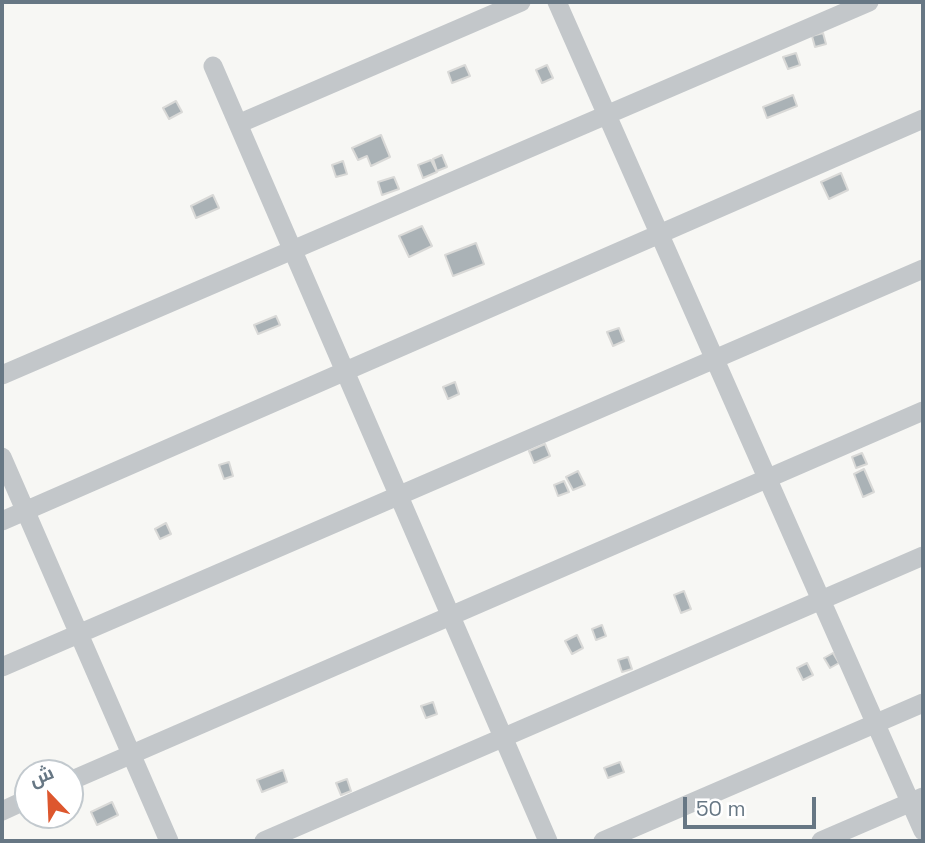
<!DOCTYPE html>
<html>
<head>
<meta charset="utf-8">
<style>
  body { margin:0 }
  #map { position:relative; width:925px; height:843px; overflow:hidden; background:#f7f7f4; font-family:"Space Grotesk",Cairo,sans-serif }
  canvas { display:block }
  .frame { position:absolute; inset:0; border:4px solid #677784; pointer-events:none }
  .north { position:absolute; left:14px; top:759px; width:70px; height:70px; box-sizing:border-box; background:#fff; border:2px solid #c2c9ce; border-radius:50%; rotate:337deg; font-size:19px; font-weight:700; line-height:28px; text-align:center; color:#677784 }
  .north::after { content:''; display:block; margin:auto; width:24px; height:32px; background:#dd572e; clip-path:polygon(50% 0,100% 100%,50% 72%,0 100%) }
  .scale { position:absolute; left:683px; top:797px; width:133px; height:32px; box-sizing:border-box; border:4px solid #677784; border-top:0; padding-left:9px; font-size:21px; line-height:24px; white-space:nowrap; color:#677784; -webkit-text-stroke:5px #fff; paint-order:stroke }
</style>
</head>
<body>
<div id="map">
<canvas width="925" height="843"></canvas>
<div class="frame"></div>
<div class="north">ش</div>
<div class="scale">50 m</div>
</div>
<script>
const context = document.querySelector('canvas').getContext('2d');
context.lineJoin = 'round';
function fillPath(path, color) { context.fillStyle = color; context.fill(path, 'evenodd'); }
const toPath = rows => new Path2D(rows.map(r => 'M' + r).join(''));
function strokePath(path, color, width, dash) { context.strokeStyle = color; context.lineWidth = width; context.lineCap = dash ? 'butt' : 'round'; context.setLineDash(dash || []); context.stroke(path); }
const building = toPath([
  [823,33,826,44,815,47,812,36,823,33],
  [796,53,800,65,788,69,783,57,796,53],
  [465,65,470,76,452,83,448,72,465,65],
  [547,65,553,78,542,83,536,70,547,65],
  [793,95,797,106,767,118,763,107,793,95],
  [176,101,182,112,169,119,163,108,176,101],
  [381,135,390,157,371,166,367,156,358,160,352,148,381,135],
  [442,155,447,167,437,171,433,159,442,155],
  [431,160,437,172,423,178,418,165,431,160],
  [343,161,347,174,336,177,332,165,343,161],
  [841,173,848,190,829,199,821,182,841,173],
  [394,177,399,189,382,195,378,182,394,177],
  [213,195,219,208,196,218,191,206,213,195],
  [422,226,432,246,409,257,399,236,422,226],
  [476,243,484,264,453,276,445,255,476,243],
  [276,316,280,325,258,334,254,325,276,316],
  [619,328,624,341,613,346,607,332,619,328],
  [455,382,459,394,448,399,443,387,455,382],
  [545,444,550,456,534,463,529,451,545,444],
  [862,453,867,464,856,468,852,457,862,453],
  [229,462,233,476,224,479,219,465,229,462],
  [864,469,874,492,863,497,854,474,864,469],
  [578,471,585,485,573,490,566,477,578,471],
  [564,481,569,492,558,496,554,485,564,481],
  [166,523,171,534,160,539,155,529,166,523],
  [684,591,691,609,681,613,674,595,684,591],
  [602,625,606,636,596,640,592,629,602,625],
  [577,635,583,648,572,654,565,641,577,635],
  [833,653,839,663,830,668,824,658,833,653],
  [628,657,632,669,622,672,618,660,628,657],
  [807,663,813,675,803,680,797,668,807,663],
  [433,702,437,714,426,718,421,706,433,702],
  [620,762,624,772,608,778,604,768,620,762],
  [283,770,287,782,262,792,257,780,283,770],
  [347,779,351,791,341,795,336,783,347,779],
  [112,802,118,815,97,825,91,812,112,802]
]);
fillPath(building, '#aab2b6');
strokePath(building, '#d9d9d7', 2);
strokePath(toPath([
  [557,2,923,831],
  [213,66,548,841],
  [238,124,521,2],
  [2,375,869,2],
  [2,457,169,841],
  [2,521,923,119],
  [2,667,923,269],
  [70,781,923,411],
  [2,811,28,799],
  [264,841,923,556],
  [603,841,923,703],
  [821,841,923,797]
]), '#c3c7ca', 19);
</script>
</body>
</html>
